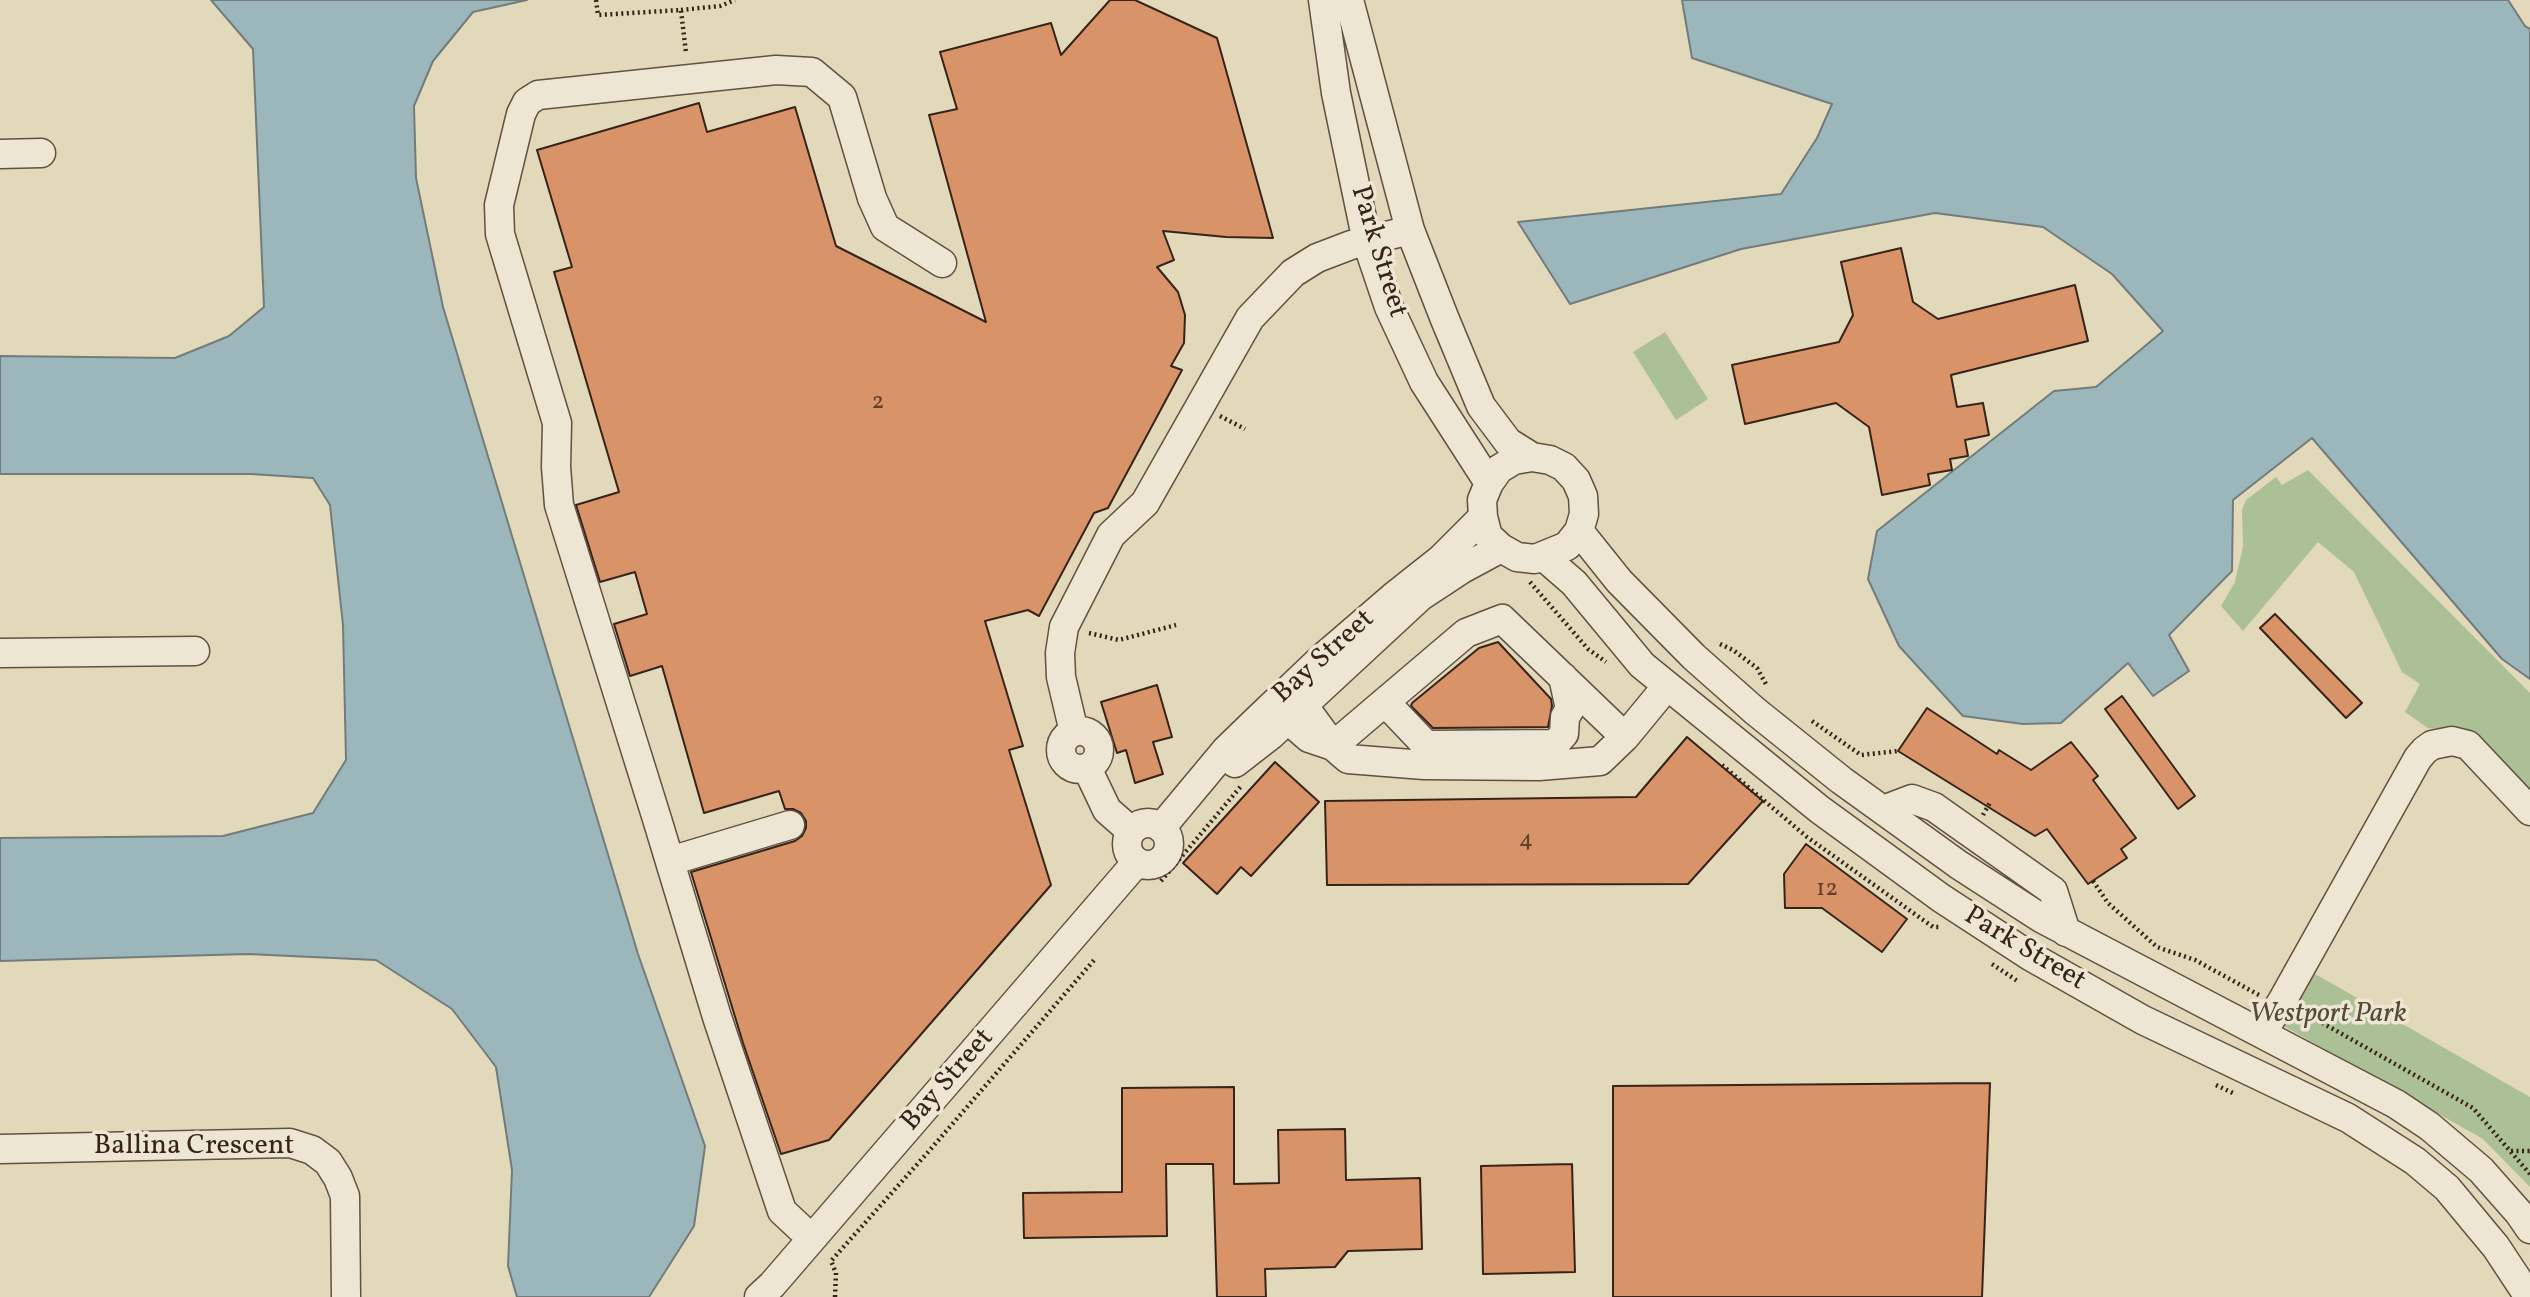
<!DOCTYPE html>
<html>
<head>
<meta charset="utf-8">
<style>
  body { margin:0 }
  canvas { display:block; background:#e1d9ba }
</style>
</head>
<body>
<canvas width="2530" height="1297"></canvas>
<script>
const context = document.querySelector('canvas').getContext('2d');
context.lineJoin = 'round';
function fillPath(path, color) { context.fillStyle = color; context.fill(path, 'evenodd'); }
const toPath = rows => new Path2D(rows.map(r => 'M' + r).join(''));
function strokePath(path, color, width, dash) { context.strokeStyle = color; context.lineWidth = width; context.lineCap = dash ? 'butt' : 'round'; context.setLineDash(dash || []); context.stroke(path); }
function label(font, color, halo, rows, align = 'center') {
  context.font = font + ' Vollkorn,serif'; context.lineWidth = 7; context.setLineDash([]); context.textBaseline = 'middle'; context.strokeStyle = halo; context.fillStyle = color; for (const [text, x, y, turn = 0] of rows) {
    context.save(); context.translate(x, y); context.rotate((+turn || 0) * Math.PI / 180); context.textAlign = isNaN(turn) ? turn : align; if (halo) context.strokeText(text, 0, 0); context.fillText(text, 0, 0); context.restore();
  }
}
fillPath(toPath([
  [1665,332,1708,399,1676,420,1633,352],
  [2308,470,2530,693,2530,797,2450,730,2428,728,2405,712,2420,684,2402,672,2354,572,2318,542,2243,631,2221,606,2235,582,2243,546,2242,510,2246,500,2276,477,2282,485],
  [2310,971,2530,1097,2530,1187,2483,1139,2282,1025]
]), '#acc095');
const water = toPath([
  [211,0,527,0,473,12,433,61,414,106,416,178,443,307,638,954,705,1146,694,1226,649,1297,517,1297,508,1266,512,1170,496,1067,452,1009,376,960,248,954,0,961,0,838,223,836,313,813,346,760,343,625,330,505,313,478,251,474,0,474,0,356,175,358,229,336,264,307,253,49,211,0],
  [1682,0,2508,0,2525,26,2530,29,2530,679,2502,659,2312,438,2233,500,2232,571,2169,635,2189,671,2153,696,2128,663,2061,723,2023,724,1963,716,1899,646,1868,579,1877,531,2054,391,2096,387,2163,331,2112,274,2043,227,1935,213,1741,249,1570,304,1518,222,1781,194,1817,138,1832,104,1692,58,1682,0]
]);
fillPath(water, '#9bb7bc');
strokePath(water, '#737c7b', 2);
const building = toPath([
  [1110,0,1135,0,1217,38,1273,238,1226,237,1163,231,1174,260,1157,267,1178,292,1185,315,1184,343,1171,366,1182,370,1108,508,1094,513,1039,616,1028,610,985,621,1023,746,1009,750,1051,885,829,1140,781,1154,743,1043,691,872,795,841,802,836,806,828,806,821,801,813,793,809,785,809,779,791,704,813,662,666,630,676,614,624,647,614,635,572,600,582,576,505,619,492,554,272,572,267,537,150,699,103,707,132,795,107,836,246,986,322,929,115,957,109,940,52,1051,23,1061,55,1110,0],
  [1901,248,1913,302,1938,319,2075,285,2088,341,1951,375,1957,407,1983,403,1989,435,1965,440,1968,456,1950,459,1952,470,1928,474,1930,485,1882,495,1869,427,1836,403,1745,424,1732,365,1839,342,1853,315,1841,262,1901,248],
  [2275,614,2362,703,2346,718,2260,628,2275,614],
  [1498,642,1551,699,1552,706,1548,727,1433,728,1411,706,1412,703,1479,648,1498,642],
  [1157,685,1172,737,1153,742,1163,774,1135,783,1126,750,1117,753,1101,702,1157,685],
  [2122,696,2195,796,2178,809,2105,709,2122,696],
  [1927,708,1997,754,1999,750,2031,770,2071,742,2098,776,2093,780,2136,838,2121,849,2127,858,2088,884,2047,829,2035,836,1898,751,1927,708],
  [1687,737,1763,801,1688,884,1327,885,1325,801,1636,797,1687,737],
  [1275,762,1319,802,1251,876,1241,867,1217,894,1183,863,1275,762],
  [1806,844,1907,919,1882,952,1822,908,1785,908,1784,874,1806,844],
  [1990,1083,1982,1297,1613,1297,1613,1086,1990,1083],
  [1234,1087,1234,1184,1279,1183,1278,1130,1345,1129,1346,1180,1420,1178,1422,1249,1348,1251,1335,1267,1265,1269,1266,1297,1217,1297,1213,1164,1166,1164,1167,1236,1024,1238,1023,1193,1122,1192,1122,1088,1234,1087],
  [1572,1164,1575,1272,1483,1274,1481,1166,1572,1164]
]);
fillPath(building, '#d89468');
strokePath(building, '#382319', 2);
const minor = toPath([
  [1323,0,1336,93,1367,242,1389,307,1424,382,1489,483],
  [1349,0,1410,230,1444,317,1481,406,1508,442,1532,457],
  [0,154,41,153],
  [1532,457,1550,460,1564,467,1576,480,1583,496,1584,514,1579,531,1567,546,1535,559,1517,557,1501,548,1488,536,1483,517,1482,500,1489,483,1499,469,1514,460,1532,457],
  [1579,531,1619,581,1694,657,1755,711,1841,780,1959,865,2041,918,2396,1104,2429,1126,2481,1170,2519,1213,2530,1229],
  [1544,557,1574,583,1642,665,1819,809,1941,898,2030,956,2143,1020,2348,1118,2415,1161,2447,1188,2496,1247,2529,1297],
  [0,653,195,651],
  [1385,702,1426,745,1555,744,1564,734,1565,717,1570,709,1563,677],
  [1303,705,1333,746,1466,633,1502,619,1625,737],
  [1287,719,1309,738,1333,746,1348,759,1424,765,1539,766,1600,761,1625,737,1667,686],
  '1061 750a19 19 0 1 1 38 0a19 19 0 1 1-38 0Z',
  [1074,732,1061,677,1060,653,1064,627,1111,535,1145,503,1250,318,1293,273,1317,258,1351,245,1410,230],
  [1235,763,1271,735,1421,596,1462,569,1501,548],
  [1087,768,1107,810,1131,831],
  [1883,810,1912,799,1934,807,2053,891,2066,932],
  '1127 844a21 21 0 1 1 42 0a21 21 0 1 1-42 0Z',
  [1161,828,1226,750,1258,719,1321,659,1393,597,1441,559,1483,517],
  [670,861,790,825],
  [2262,1033,2281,1003,2418,758,2425,750,2432,745,2452,741,2468,745,2530,811],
  [0,1149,290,1143,312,1150,328,1162,338,1178,345,1196,346,1297],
  [811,1238,782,1211,717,1017,657,819,559,505,556,467,557,423,500,234,499,205,521,114,527,102,538,95,776,70,812,72,842,97,872,198,885,227,942,263],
  [759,1297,772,1285,1136,863]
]);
strokePath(minor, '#625041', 31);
strokePath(toPath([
  [596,0,598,15,681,10,686,53],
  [681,10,720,6,735,0],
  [1220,416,1245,429],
  [1530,582,1588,649,1606,662],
  [1089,633,1119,640,1176,625],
  [1720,644,1733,650,1757,668,1767,686],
  [1812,721,1861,755,1898,751],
  [1722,765,1807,837,1933,927,1941,927],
  [1983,815,1991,801],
  [1161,881,1242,785],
  [2093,881,2108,903,2157,947,2195,960,2259,995],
  [1992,964,2019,982],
  [2303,1012,2473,1108,2530,1174],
  [2216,1085,2233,1093],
  [2511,1151,2530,1151],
  [835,1297,836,1273,831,1261,929,1151,1095,959]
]), '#382319', 4.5, [2, 3.5]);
strokePath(minor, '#ece6d2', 28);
label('24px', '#603f2d', null, [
  ["2",878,404],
  ["4",1526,842],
  ["12",1827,891]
]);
label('28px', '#382319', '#ece6d2', [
  ["Park Street",1377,252,73],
  ["Bay Street",1325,658,-42],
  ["Park Street",2024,950,31],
  ["Bay Street",949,1081,-49],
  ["Ballina Crescent",194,1148]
]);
label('italic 28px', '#554a38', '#ece6d2', [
  ["Westport Park",2328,1016]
]);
</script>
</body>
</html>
